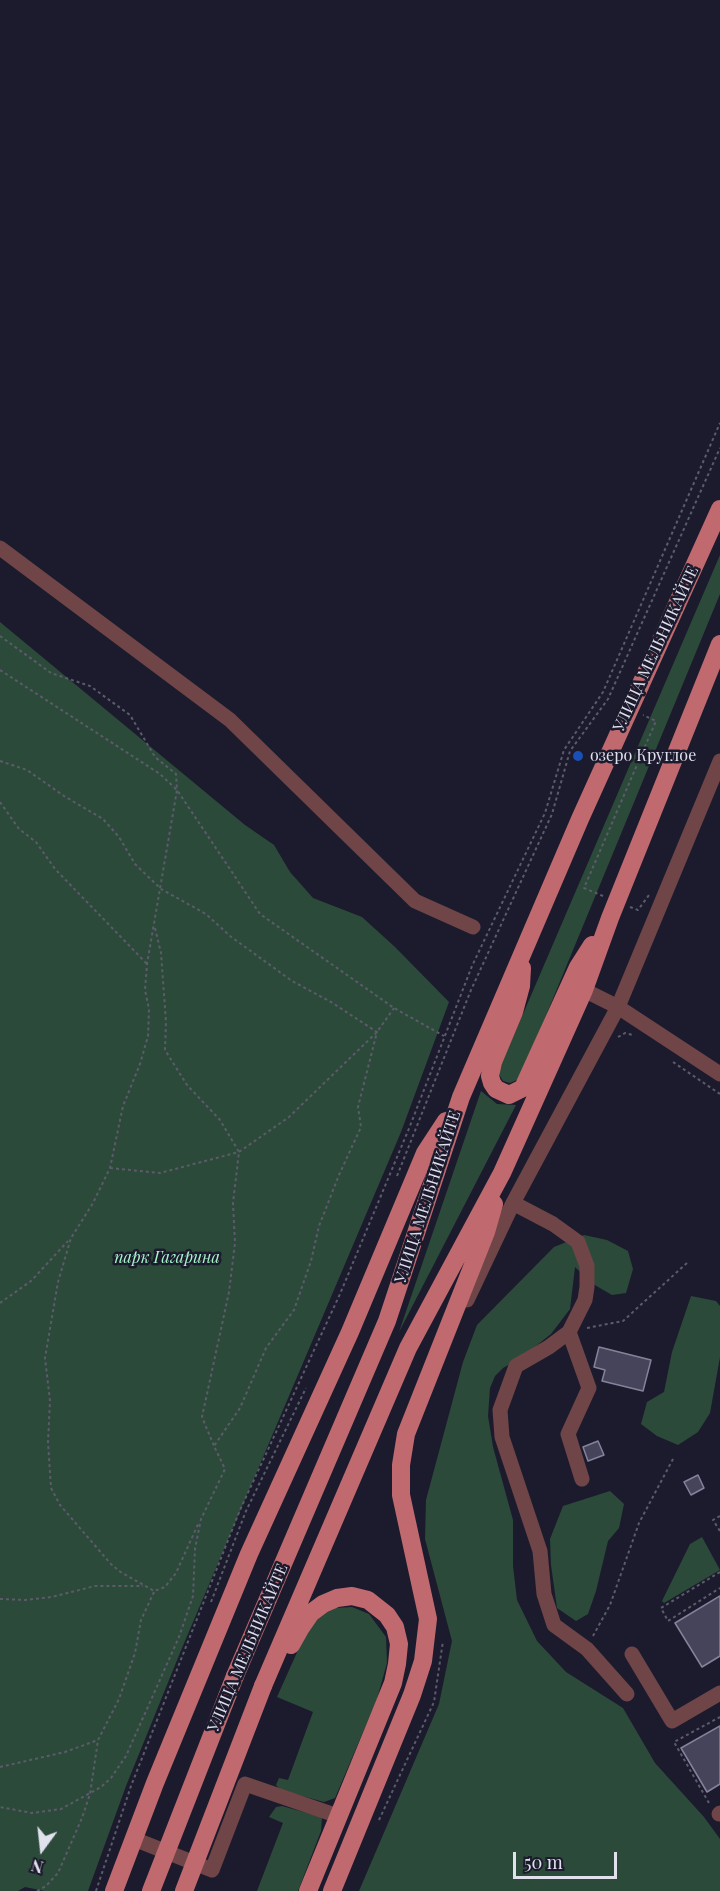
<!DOCTYPE html>
<html>
<head>
<meta charset="utf-8">
<style>
  body { margin:0 }
  #map { position:relative; width:720px; height:1891px; overflow:hidden; background:#1c1b2e; font-family:"Playfair Display",serif }
  canvas { display:block }
  .north { position:absolute; left:12px; top:1819px; width:60px; height:60px; -webkit-text-stroke:4px #1c1b2e; paint-order:stroke; rotate:195deg; font-size:16px; font-weight:700; line-height:24px; text-align:center; color:#e1e1ee }
  .north::after { content:''; display:block; margin:auto; width:21px; height:27px; background:#e1e1ee; clip-path:polygon(50% 0,100% 100%,50% 72%,0 100%) }
  .scale { position:absolute; left:513px; top:1852px; width:104px; height:27px; box-sizing:border-box; border:3px solid #e1e1ee; border-top:0; padding-left:8px; font-size:18px; line-height:21px; white-space:nowrap; color:#e1e1ee; -webkit-text-stroke:4px #1c1b2e; paint-order:stroke }
</style>
</head>
<body>
<div id="map">
<canvas width="720" height="1891"></canvas>
<div class="north">N</div>
<div class="scale">50 m</div>
</div>
<script>
const context = document.querySelector('canvas').getContext('2d');
context.lineJoin = 'round';
function fillPath(path, color) { context.fillStyle = color; context.fill(path, 'evenodd'); }
const toPath = rows => new Path2D(rows.map(r => 'M' + r).join(''));
function strokePath(path, color, width, dash) { context.strokeStyle = color; context.lineWidth = width; context.lineCap = dash ? 'butt' : 'round'; context.setLineDash(dash || []); context.stroke(path); }
function label(font, color, halo, rows, align = 'center') {
  context.font = font + ' "Playfair Display",serif'; context.lineWidth = 5; context.setLineDash([]); context.textBaseline = 'middle'; context.strokeStyle = halo; context.fillStyle = color; for (const [text, x, y, turn = 0] of rows) {
    context.save(); context.translate(x, y); context.rotate((+turn || 0) * Math.PI / 180); context.textAlign = isNaN(turn) ? turn : align; if (halo) context.strokeText(text, 0, 0); context.fillText(text, 0, 0); context.restore();
  }
}
fillPath(toPath([
  [720,555,720,594,521,1076,517,1080,510,1083,503,1081,500,1076,499,1070],
  [0,622,245,825,274,845,290,872,313,898,362,917,395,947,449,1002,401,1132,182,1648,126,1786,88,1891,44,1891,25,1887,18,1891,0,1891],
  [481,1091,497,1104,516,1105,399,1332],
  [584,1235,607,1240,628,1251,633,1269,626,1293,612,1295,593,1284,575,1267,570,1309,551,1334,522,1357,503,1368,495,1376,490,1388,488,1416,493,1447,513,1520,513,1566,517,1600,537,1641,566,1672,623,1708,655,1763,704,1817,720,1839,720,1891,359,1891,439,1704,452,1641,425,1539,426,1500,463,1362,477,1325,554,1247],
  [691,1296,716,1301,720,1306,720,1357,710,1413,698,1432,678,1445,657,1436,641,1424,647,1402,664,1392,672,1352],
  [610,1491,624,1504,619,1528,608,1541,596,1591,588,1614,576,1621,557,1608,551,1565,550,1539,563,1506],
  [702,1537,720,1570,664,1603,662,1601,690,1544],
  [352,1607,369,1614,386,1637,387,1663,377,1699,335,1798,324,1802,280,1790,276,1785,279,1778,288,1780,313,1712,277,1697,307,1630,319,1615,335,1608],
  [282,1806,322,1817,321,1831,298,1891,257,1891,283,1823,269,1817,276,1807]
]), '#2c4a39');
const building = toPath([
  [599,1347,651,1360,643,1391,602,1381,605,1370,594,1367,599,1347],
  [598,1441,604,1455,588,1461,583,1447,598,1441],
  [698,1475,704,1488,691,1495,684,1482,698,1475],
  [720,1596,720,1656,702,1667,675,1623,720,1596],
  [720,1726,720,1784,707,1792,681,1748,720,1726]
]);
fillPath(building, '#45445a');
strokePath(building, '#83839b', 1.5);
strokePath(toPath([
  [0,636,51,673,90,686,130,715,155,757,176,774,177,790,147,964,145,990,149,1009,148,1036,140,1064,123,1106,110,1168,93,1203,71,1238,58,1282,45,1358,50,1401,48,1442,51,1488,60,1505,110,1563,119,1571,154,1591,165,1587,176,1573,199,1522],
  [0,670,160,774,177,790,260,914,394,1008,444,1036],
  [0,761,27,770,64,796,103,819,119,837,135,864,161,889,206,914,230,936,292,981,331,1002,377,1032,358,1107,361,1127,339,1175,319,1226,311,1261,294,1310,266,1348,240,1408,214,1446,225,1469,201,1519,195,1549,193,1596,179,1637,126,1756,111,1778,101,1787,61,1809,32,1813,0,1807],
  [0,802,19,829,36,842,55,869,147,964],
  [603,896,584,888,656,721,643,715],
  [630,907,638,910,649,895],
  [155,928,161,953,166,1022,165,1050,187,1085,220,1120,239,1152,233,1203,235,1243,229,1292,202,1417,214,1446],
  [618,1037,625,1033,633,1035],
  [673,1062,720,1094],
  [110,1168,160,1173,239,1152,289,1117,377,1032,394,1008],
  [397,1176,471,990,552,814,570,751,608,699,720,448],
  [0,1303,31,1281,68,1241],
  [587,1328,623,1321,687,1263],
  [720,1516,713,1520,720,1531],
  [720,1572,661,1608,668,1621,720,1588],
  [0,1599,25,1600,52,1597,95,1586,143,1586],
  [211,1602,246,1511,306,1388],
  [593,1636,610,1605,639,1523,673,1459],
  [0,1767,65,1752,98,1740,119,1699,135,1653,141,1620,154,1592],
  [709,1803,674,1742,720,1717],
  [379,1820,434,1702,443,1641],
  [37,1891,46,1886,58,1873,82,1818,90,1794,98,1740],
  [96,1891,131,1786,240,1510,340,1294,410,1126,472,966,545,813,564,750,603,692,720,423]
]), '#5c5b6c', 2, [3, 3]);
strokePath(toPath([
  [0,548,230,720,415,901,473,927],
  [584,990,618,1007,720,1074],
  [513,1203,553,1224,578,1242,587,1266,587,1287,585,1300,569,1332,549,1347,516,1366,500,1410,502,1437,540,1551,544,1594,554,1625,587,1649,627,1694],
  [467,1300,513,1203,618,1007,720,761],
  [569,1332,589,1388,568,1434,582,1479],
  [632,1654,672,1721,720,1693],
  [719,1814,720,1813],
  [134,1839,212,1870,245,1784,338,1816]
]), '#6f4547', 15);
strokePath(toPath([
  [522,968,521,986,514,1012,493,1062,490,1076,492,1083,496,1089,509,1095,523,1088,578,967,592,945],
  [291,1645,300,1629,311,1613,323,1604,337,1598,352,1596,368,1600,387,1615,395,1627,399,1644,397,1664,393,1683,308,1891],
  [235,1676,387,1321,461,1097,580,819,720,509],
  [263,1686,408,1348,502,1173,584,990,610,918,720,644],
  [114,1891,155,1783,249,1554,350,1332,425,1153,446,1121],
  [332,1891,412,1695,423,1661,428,1619,401,1495,401,1465,406,1434,486,1232,494,1204]
]), '#c06a6f', 18);
strokePath(toPath([
  [151,1891,235,1676],
  [184,1891,263,1686]
]), '#c06a6f', 18);
for (const [x, y, r, color] of [
  [578,756,6,"#1a4fb4"]
]) { const dot = new Path2D(); dot.arc(x, y, r, 0, 2 * Math.PI); context.fillStyle = color; context.fill(dot); strokePath(dot, '#1c1b2e', 2); }
label('16px', '#e1e1ee', '#1c1b2e', [
  ["УЛИЦА МЕЛЬНИКАЙТЕ",656,649,-65],
  ["УЛИЦА МЕЛЬНИКАЙТЕ",428,1197,-72],
  ["УЛИЦА МЕЛЬНИКАЙТЕ",248,1648,-67]
]);
label('16px', '#e1e1ee', '#1c1b2e', [
  ["озеро Круглое",590,756]
], 'left');
label('italic 16px', '#a8f7ca', '#1c1b2e', [
  ["парк Гагарина",167,1258]
]);
</script>
</body>
</html>
